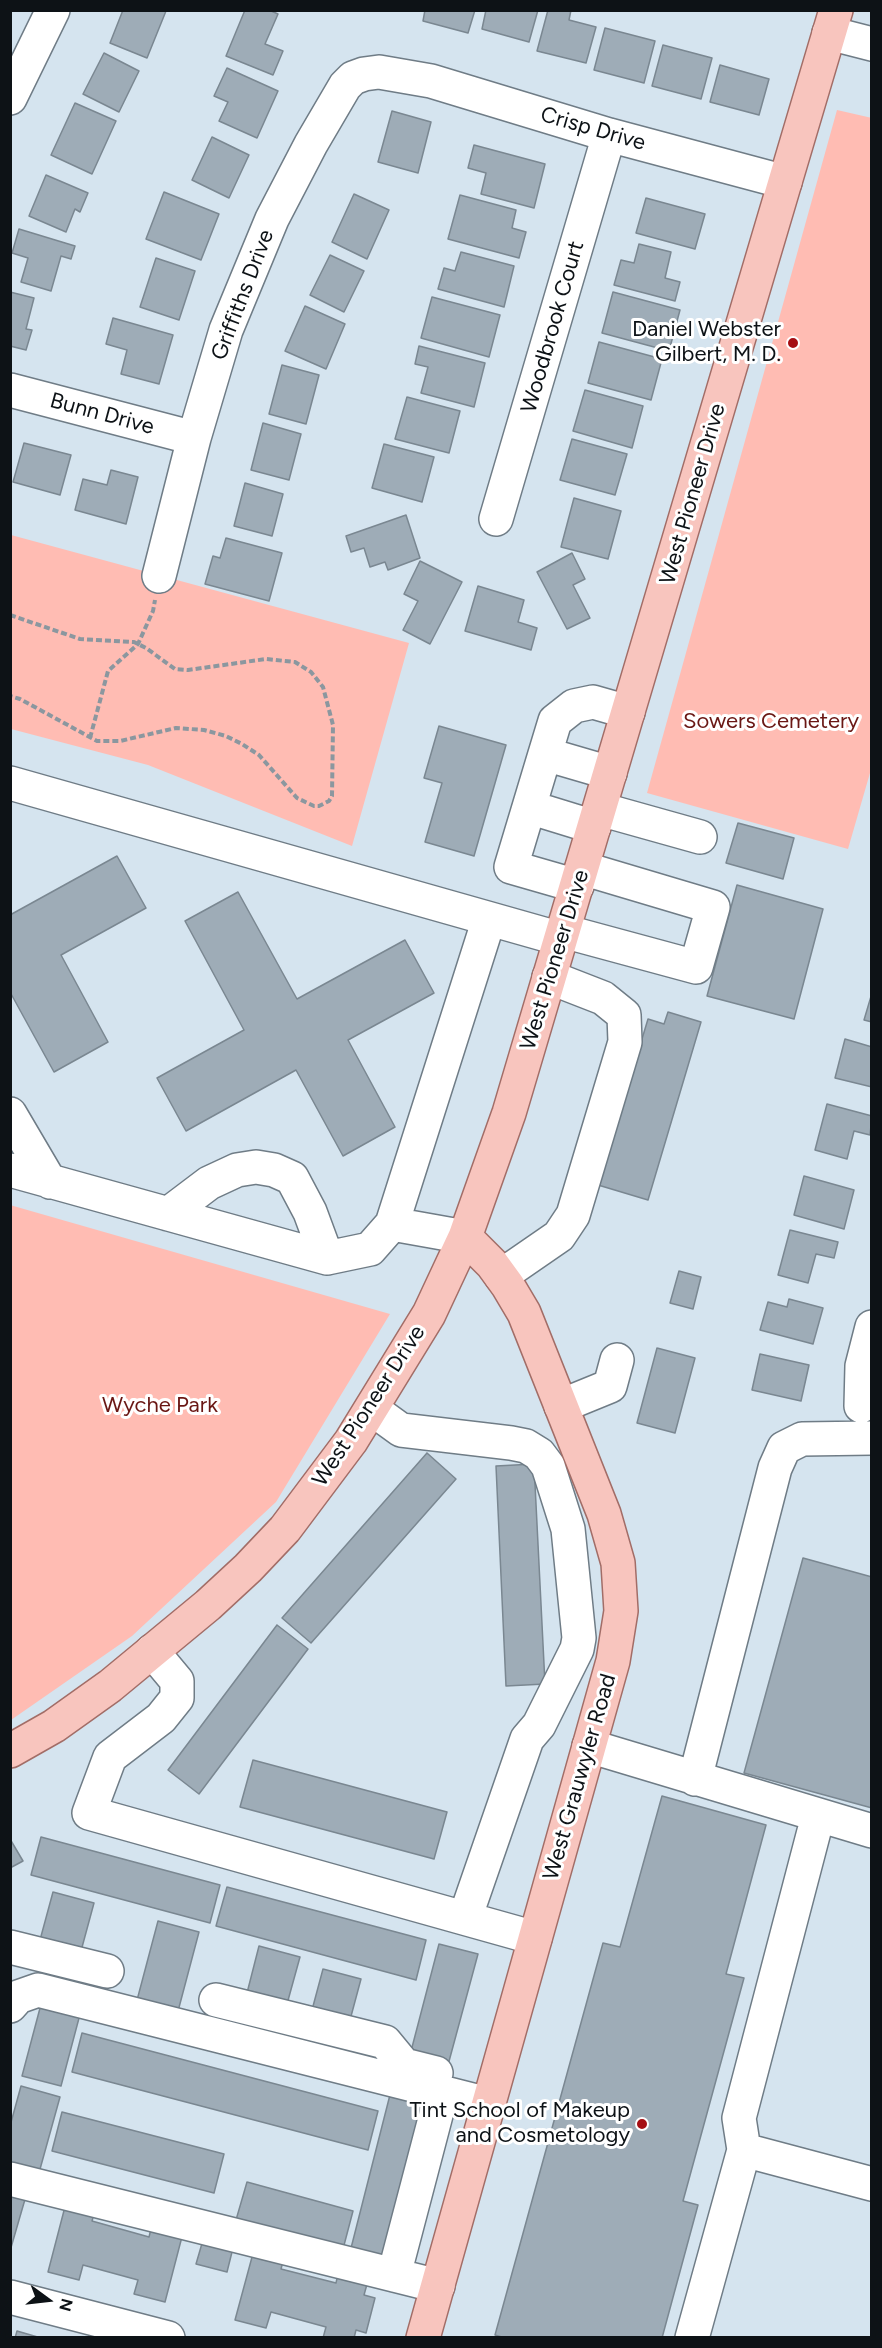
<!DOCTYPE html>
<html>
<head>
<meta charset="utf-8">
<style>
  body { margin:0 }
  #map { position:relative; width:882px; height:2348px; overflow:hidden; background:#d5e4ef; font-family:Figtree,sans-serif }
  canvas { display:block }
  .frame { position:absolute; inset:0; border:12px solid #0d1216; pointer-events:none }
  .north { position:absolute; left:18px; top:2270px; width:60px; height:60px; -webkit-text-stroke:4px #fff; paint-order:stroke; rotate:105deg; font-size:16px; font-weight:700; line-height:24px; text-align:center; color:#0d1216 }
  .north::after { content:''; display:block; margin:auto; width:21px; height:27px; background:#0d1216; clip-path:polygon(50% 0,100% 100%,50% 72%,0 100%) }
</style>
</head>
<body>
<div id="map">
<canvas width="882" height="2348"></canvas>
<div class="frame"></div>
<div class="north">N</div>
</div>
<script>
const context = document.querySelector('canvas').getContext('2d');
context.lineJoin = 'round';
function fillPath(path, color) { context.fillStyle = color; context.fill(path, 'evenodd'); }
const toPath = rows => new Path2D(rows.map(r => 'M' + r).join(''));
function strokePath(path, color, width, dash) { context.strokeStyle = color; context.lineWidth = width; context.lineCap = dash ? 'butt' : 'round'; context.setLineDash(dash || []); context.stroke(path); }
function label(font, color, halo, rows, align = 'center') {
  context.font = font + ' Figtree,sans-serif'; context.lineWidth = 6; context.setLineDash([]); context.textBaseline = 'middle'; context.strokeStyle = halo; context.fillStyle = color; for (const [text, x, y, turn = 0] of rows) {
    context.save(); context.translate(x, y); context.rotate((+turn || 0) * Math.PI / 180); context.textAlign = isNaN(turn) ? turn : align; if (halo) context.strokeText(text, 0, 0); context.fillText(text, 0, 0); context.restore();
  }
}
fillPath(toPath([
  [837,110,872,118,872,766,848,849,647,793],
  [11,535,409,643,352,846,148,765,11,729],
  [10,1205,390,1314,276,1502,132,1636,11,1720]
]), '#ffbcb3');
const building = toPath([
  [123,10,166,11,147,58,110,43,123,10],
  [245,10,269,10,278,14,265,44,283,51,273,75,226,56,245,10],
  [425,10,475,10,468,33,423,21,425,10],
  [486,10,538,10,529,42,482,29,486,10],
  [548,10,571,10,569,20,596,27,586,63,537,51,548,10],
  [605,28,655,41,644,83,594,70,605,28],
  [663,45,712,58,701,99,652,86,663,45],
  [104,53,139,71,119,112,83,94,104,53],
  [720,65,769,79,759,115,710,102,720,65],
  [227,68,278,91,257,138,219,121,228,102,214,96,227,68],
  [75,103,116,121,92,174,51,155,75,103],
  [392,111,431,122,418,173,378,162,392,111],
  [212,137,249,155,229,198,192,180,212,137],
  [474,145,545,164,534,208,481,194,486,173,468,168,474,145],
  [46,175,88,193,80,212,75,209,66,232,29,216,46,175],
  [164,192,219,214,201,260,146,239,164,192],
  [354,194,389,210,367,259,332,242,354,194],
  [460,195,516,210,512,228,526,232,519,258,448,239,460,195],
  [646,198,705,214,695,249,636,233,646,198],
  [19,229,75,246,71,259,61,256,51,291,21,282,28,258,12,253,19,229],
  [639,244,671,252,665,278,680,282,675,301,614,285,621,260,634,263,639,244],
  [461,252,514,266,504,307,438,289,444,268,455,271,461,252],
  [330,255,364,271,344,312,310,295,330,255],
  [156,258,195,271,179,320,140,307,156,258],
  [10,292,34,298,26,329,32,330,26,350,10,346,10,292],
  [613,292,680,310,669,351,602,333,613,292],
  [432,297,500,315,489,357,421,338,432,297],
  [305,306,345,324,326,369,285,351,305,306],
  [113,318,173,335,159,384,121,374,127,350,106,344,113,318],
  [599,342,662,359,651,400,588,383,599,342],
  [419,346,485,363,474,407,421,393,428,367,415,364,419,346],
  [282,365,319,375,306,424,269,414,282,365],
  [585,390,643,406,632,448,573,431,585,390],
  [407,397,460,411,449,453,395,439,407,397],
  [263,423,301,434,289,480,251,470,263,423],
  [572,439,627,454,615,495,560,480,572,439],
  [24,443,71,455,60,495,13,482,24,443],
  [384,444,434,457,422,502,372,488,384,444],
  [111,470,138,477,126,524,75,510,83,479,107,485,111,470],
  [245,483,283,494,272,536,234,526,245,483],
  [574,498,621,511,608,559,561,547,574,498],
  [406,515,420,558,388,570,385,562,370,567,364,548,351,552,346,536,406,515],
  [226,538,282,553,269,601,205,584,213,556,220,558,226,538],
  [572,553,585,579,573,585,590,618,567,629,537,572,572,553],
  [420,561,462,582,430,644,403,630,418,601,404,594,420,561],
  [478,586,524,600,518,622,537,628,531,650,465,631,478,586],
  [439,726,506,745,474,856,425,842,442,783,424,778,439,726],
  [738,823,794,838,783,879,726,863,738,823],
  [117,856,146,908,61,955,108,1042,54,1072,10,992,10,915,117,856],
  [737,885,823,909,794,1019,707,996,737,885],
  [238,892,297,999,405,940,434,993,348,1040,395,1127,343,1156,296,1070,186,1131,157,1078,244,1030,185,921,238,892],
  [872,993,872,1022,864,1020,872,993],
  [668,1012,701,1022,648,1200,598,1185,648,1019,664,1024,668,1012],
  [845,1039,872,1047,872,1087,835,1078,845,1039],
  [827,1104,872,1116,870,1135,854,1131,847,1159,815,1150,827,1104],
  [804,1176,854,1190,844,1229,794,1215,804,1176],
  [790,1230,838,1242,834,1258,816,1254,808,1283,778,1275,790,1230],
  [679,1271,701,1277,693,1309,670,1303,679,1271],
  [789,1299,823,1308,813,1344,760,1330,768,1302,787,1307,789,1299],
  [657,1348,695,1358,675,1433,637,1423,657,1348],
  [760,1354,809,1365,801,1401,752,1390,760,1354],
  [427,1453,456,1479,311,1643,282,1618,427,1453],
  [534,1464,545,1684,506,1686,496,1466,534,1464],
  [803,1558,872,1577,872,1808,744,1773,803,1558],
  [277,1625,308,1649,199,1794,168,1770,277,1625],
  [253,1760,447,1812,434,1859,240,1807,253,1760],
  [662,1796,766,1825,726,1974,744,1978,683,2201,698,2205,662,2338,505,2338,495,2335,603,1943,620,1947,662,1796],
  [41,1837,220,1885,210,1923,31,1875,41,1837],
  [10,1839,23,1861,10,1868,10,1839],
  [227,1887,426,1940,416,1980,216,1926,227,1887],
  [53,1892,94,1903,81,1951,40,1940,53,1892],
  [158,1921,199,1932,177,2015,136,2004,158,1921],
  [439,1944,478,1954,448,2065,410,2055,439,1944],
  [259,1946,300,1957,287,2004,247,1993,259,1946],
  [323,1969,361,1979,350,2020,312,2010,323,1969],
  [44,1993,83,2003,61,2086,22,2076,44,1993],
  [82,2033,378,2111,368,2150,72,2072,82,2033],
  [393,2083,432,2093,387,2267,349,2256,393,2083],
  [21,2086,60,2097,37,2180,10,2173,10,2126,21,2086],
  [62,2112,224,2154,214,2193,52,2151,62,2112],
  [247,2182,353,2211,343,2249,236,2220,247,2182],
  [10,2184,28,2189,10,2251,10,2184],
  [67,2199,96,2207,92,2221,149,2237,153,2221,184,2229,165,2302,134,2294,138,2280,83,2265,79,2280,48,2272,67,2199],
  [203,2240,233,2248,227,2272,196,2264,203,2240],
  [255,2246,285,2254,281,2269,336,2283,339,2269,369,2277,364,2295,375,2298,366,2333,356,2330,354,2338,323,2338,326,2327,271,2312,266,2328,235,2320,255,2246],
  [17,2331,41,2338,15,2338,17,2331]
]);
fillPath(building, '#9eacb7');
strokePath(building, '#7a8791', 1.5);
const minor = toPath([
  [829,33,872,44],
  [10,98,53,10],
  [10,390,194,438],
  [496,519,609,135],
  [159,576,194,438,226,330,272,219,311,144,345,86,353,78,364,74,379,72,431,81,609,135,785,182],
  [545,754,555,721,574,706,593,702,628,712],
  [10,783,561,939],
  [529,807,594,827],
  [600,809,700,837],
  [577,886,511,867,545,754,610,773],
  [563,931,696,967,713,907,582,868],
  [10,1114,50,1182],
  [10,1170,327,1258,370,1249,392,1224,489,919],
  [168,1214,209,1183,237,1170,256,1167,274,1170,292,1178,310,1212,327,1258],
  [392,1224,465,1237],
  [501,1276,559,1236,573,1215,625,1042,624,1015,603,998,549,977],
  [561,1406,610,1386,617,1360],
  [861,1406,862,1366,872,1327],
  [372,1409,401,1430,511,1443,526,1446,539,1454,548,1466,568,1529,579,1638,577,1649,539,1725,527,1739,465,1918],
  [152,1651,177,1681,177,1698,161,1718,110,1757,89,1813,535,1938],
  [589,1746,872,1831],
  [695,1779,775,1468,784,1448,802,1439,872,1438],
  [10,1947,107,1971],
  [216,2000,385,2042,404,2065,436,2073],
  [10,2006,18,1997,38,1990,488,2104],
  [744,2150,739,2118,818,1816],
  [10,2179,438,2286],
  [394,2275,442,2092],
  [10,2297,168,2338],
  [692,2338,744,2150,872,2184]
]);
const major = toPath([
  [10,1751,54,1726,110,1686,208,1605,248,1568,285,1529,351,1441,429,1314,465,1237,509,1113,836,10],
  [423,2338,613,1661,621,1611,618,1563,604,1514,524,1313,508,1286,492,1264,465,1237]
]);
strokePath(minor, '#6f7c86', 36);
strokePath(major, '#a26d67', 36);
strokePath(toPath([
  [10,615,80,639,134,642,146,648,175,669,188,670,266,659,295,662,311,672,323,687,333,725,332,796,329,801,319,806,314,806,297,798,259,755,242,744,226,736,204,730,176,728,120,741,97,741,20,699,10,696],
  [90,738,108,671,138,644,153,611,155,600]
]), '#8b979f', 4, [6, 3]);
strokePath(minor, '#fff', 33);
strokePath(major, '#f8c5be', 33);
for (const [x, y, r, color] of [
  [793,343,6,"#a50e13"],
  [642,2124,6,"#a50e13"]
]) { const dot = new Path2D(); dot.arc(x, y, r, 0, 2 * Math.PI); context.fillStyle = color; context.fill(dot); strokePath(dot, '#fff', 2); }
label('22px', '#0d1216', '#fff', [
  ["Crisp Drive",593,129,16],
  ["Griffiths Drive",243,295,-69],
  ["Woodbrook Court",553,327,-74],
  ["Bunn Drive",102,414,15],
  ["West Pioneer Drive",693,494,-74],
  ["West Pioneer Drive",555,960,-73],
  ["West Pioneer Drive",369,1406,-57],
  ["West Grauwyler Road",580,1777,-74]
]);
label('22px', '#0d1216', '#fff', [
  ["Daniel Webster",781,330],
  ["Gilbert, M. D.",781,355],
  ["Tint School of Makeup",630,2111],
  ["and Cosmetology",630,2136]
], 'right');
label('22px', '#6a1714', '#fff', [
  ["Sowers Cemetery",771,722],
  ["Wyche Park",160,1406]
]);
</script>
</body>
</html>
